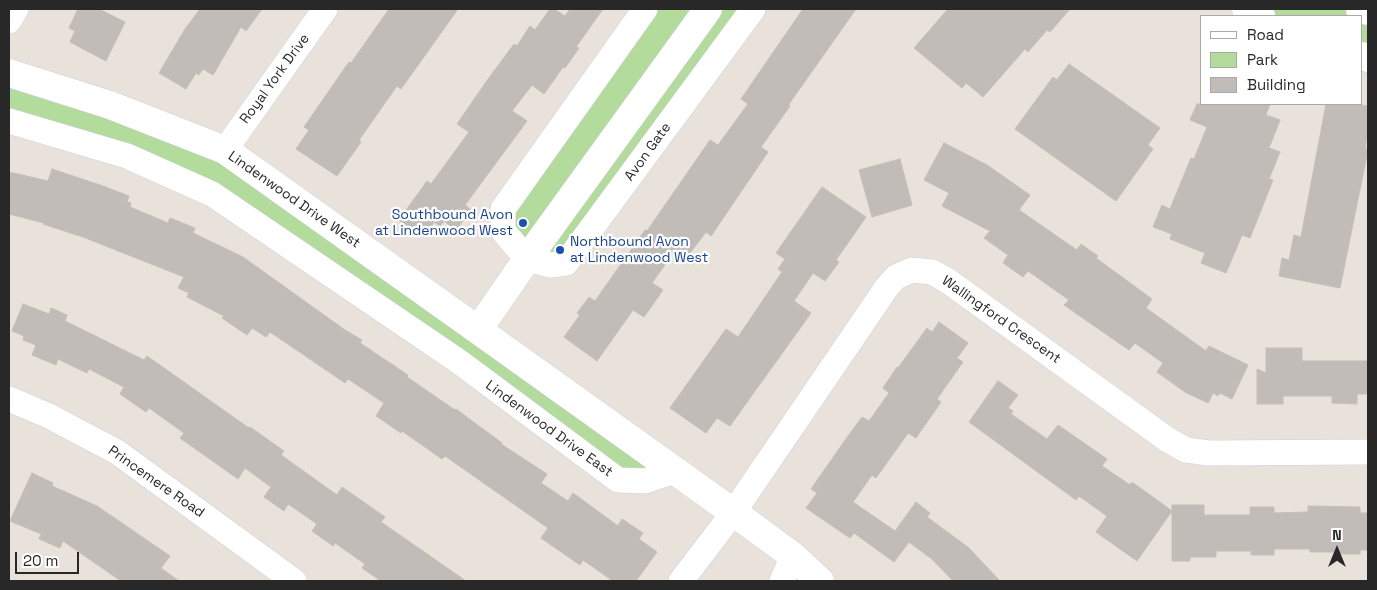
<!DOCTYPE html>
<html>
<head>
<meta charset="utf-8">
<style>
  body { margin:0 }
  #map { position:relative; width:1377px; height:590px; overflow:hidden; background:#e9e2db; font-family:"Space Grotesk",sans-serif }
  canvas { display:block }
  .frame { position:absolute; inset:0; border:10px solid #282828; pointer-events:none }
  .legend { position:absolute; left:1200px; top:15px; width:162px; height:90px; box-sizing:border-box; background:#fff; border:1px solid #a9a9a9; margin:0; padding:6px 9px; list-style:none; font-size:15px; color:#282828 }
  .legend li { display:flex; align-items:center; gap:10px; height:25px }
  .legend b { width:25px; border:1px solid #a9a9a9 }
  .north { position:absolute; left:1312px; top:525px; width:50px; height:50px; -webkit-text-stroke:4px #fff; paint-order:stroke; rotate:0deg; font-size:14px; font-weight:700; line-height:20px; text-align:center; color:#282828 }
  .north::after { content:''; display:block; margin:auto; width:18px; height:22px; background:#282828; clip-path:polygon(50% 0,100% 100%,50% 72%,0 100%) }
  .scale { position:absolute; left:15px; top:552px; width:64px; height:22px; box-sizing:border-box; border:2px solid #282828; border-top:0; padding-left:6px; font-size:15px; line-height:18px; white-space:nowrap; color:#282828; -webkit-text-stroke:4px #fff; paint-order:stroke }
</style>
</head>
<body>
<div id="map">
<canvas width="1377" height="590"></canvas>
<div class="frame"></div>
<ul class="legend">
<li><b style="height:6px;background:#fff"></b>Road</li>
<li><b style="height:14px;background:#b3db9c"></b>Park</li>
<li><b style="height:14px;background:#c1bcb7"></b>Building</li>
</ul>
<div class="north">N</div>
<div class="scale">20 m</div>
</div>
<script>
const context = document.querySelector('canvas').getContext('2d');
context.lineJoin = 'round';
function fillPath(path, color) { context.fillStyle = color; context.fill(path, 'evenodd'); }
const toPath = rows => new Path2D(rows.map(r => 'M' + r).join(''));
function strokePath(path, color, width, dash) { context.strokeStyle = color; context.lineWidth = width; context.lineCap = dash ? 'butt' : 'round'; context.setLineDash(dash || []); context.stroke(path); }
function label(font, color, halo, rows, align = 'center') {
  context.font = font + ' "Space Grotesk",sans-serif'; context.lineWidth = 4.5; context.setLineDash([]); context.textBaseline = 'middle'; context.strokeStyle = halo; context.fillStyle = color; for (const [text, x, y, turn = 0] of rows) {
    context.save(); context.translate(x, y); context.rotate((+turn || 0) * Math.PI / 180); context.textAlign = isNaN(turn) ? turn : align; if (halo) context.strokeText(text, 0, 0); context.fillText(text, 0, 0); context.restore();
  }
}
fillPath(toPath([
  [645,9,753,9,566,263,503,231],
  [1246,9,1360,9,1368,11,1368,58,1361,56,1361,16,1261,16],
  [9,73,225,150,675,471,618,480,212,194,9,121]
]), '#b3db9c');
const building = toPath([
  [78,9,99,9,125,22,106,61,70,42,75,31,69,28,78,9],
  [200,9,262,9,246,31,241,27,213,75,203,69,199,75,196,73,186,89,159,73,185,29,200,9],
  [389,9,458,9,401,89,397,86,359,140,361,142,337,176,296,149,309,130,304,127,349,62,351,63,389,9],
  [550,9,554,9,565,16,570,9,603,9,576,47,579,48,565,68,563,67,544,94,532,85,512,111,527,121,465,205,471,210,456,230,444,221,440,226,434,222,424,237,399,220,427,181,431,184,469,132,457,124,486,82,514,44,517,46,530,26,535,30,550,9],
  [803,9,856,9,789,104,790,106,761,147,768,152,711,236,706,232,684,261,673,253,652,283,663,290,644,317,633,310,597,361,564,337,580,315,577,313,589,297,595,301,645,230,647,231,710,140,718,145,748,104,741,99,803,9],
  [948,9,1070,9,1050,32,1047,30,1028,52,1025,49,983,97,966,83,962,88,914,48,948,9],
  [1069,64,1160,128,1148,145,1153,149,1116,201,1015,129,1053,77,1057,80,1069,64],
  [1197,104,1270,104,1266,115,1280,120,1269,148,1280,152,1269,179,1273,180,1250,238,1242,235,1226,273,1201,263,1205,253,1170,239,1172,234,1153,227,1162,205,1170,209,1191,158,1194,159,1207,127,1190,120,1197,104],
  [1326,104,1352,104,1368,106,1368,131,1365,148,1368,150,1340,288,1279,276,1282,258,1289,260,1294,235,1301,237,1326,104],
  [944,143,987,165,1030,195,1019,210,1077,250,1081,244,1098,256,1096,258,1152,299,1146,308,1206,351,1209,346,1248,365,1232,399,1220,393,1218,396,1213,393,1208,403,1185,392,1157,372,1163,363,1135,343,1129,350,1064,305,1069,300,1028,271,1023,277,1003,263,1008,255,984,238,990,231,942,206,949,193,924,180,944,143],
  [900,159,912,205,872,217,859,170,900,159],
  [52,169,103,186,129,196,127,202,131,203,130,207,168,223,170,218,195,228,193,233,243,257,345,330,362,340,360,343,408,375,407,377,455,410,456,409,502,443,501,444,547,474,541,483,568,501,573,493,618,526,622,519,643,533,639,539,657,552,636,581,613,581,583,560,580,565,541,538,548,528,445,456,442,459,402,431,401,433,376,416,384,403,348,379,345,383,270,332,266,337,252,328,247,335,222,318,224,316,187,297,189,293,178,288,184,277,83,237,43,224,44,223,9,214,9,172,48,181,52,169],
  [822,187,866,217,836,260,839,262,825,281,813,273,794,301,811,313,730,426,717,418,706,433,670,408,726,329,738,337,782,272,778,269,785,259,776,253,822,187],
  [23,304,49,314,51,308,67,315,65,321,144,360,147,356,249,428,250,427,284,451,281,455,337,495,342,487,385,517,381,522,466,581,381,581,362,568,365,564,335,543,333,546,312,531,317,524,288,504,284,511,264,497,271,487,245,468,238,479,180,438,184,433,149,408,146,412,120,394,124,387,89,369,87,373,58,359,56,365,32,355,36,345,23,340,24,336,12,331,23,304],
  [939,322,968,343,957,358,963,362,937,399,941,402,916,438,908,433,876,478,872,475,853,502,895,531,916,502,930,513,927,517,969,548,1000,581,953,581,933,560,909,542,894,562,854,533,850,538,806,508,817,493,811,489,848,436,862,417,869,421,889,393,883,388,897,367,898,368,927,328,932,332,939,322],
  [1266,348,1302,348,1302,361,1368,361,1368,394,1357,394,1357,404,1332,403,1332,396,1283,396,1283,404,1257,404,1257,369,1266,373,1266,348],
  [998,381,1018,395,1008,408,1013,411,1011,414,1047,439,1058,425,1107,459,1102,466,1130,485,1132,482,1172,511,1137,561,1096,532,1107,516,1079,496,1076,500,969,422,998,381],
  [32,473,53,483,52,486,97,506,170,556,161,568,179,581,121,581,63,541,60,548,39,539,41,534,10,521,32,473],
  [1172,505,1204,505,1204,515,1250,515,1250,507,1274,507,1274,513,1308,512,1308,506,1360,507,1360,513,1368,513,1368,550,1360,550,1360,554,1337,554,1337,552,1310,552,1310,549,1274,549,1274,555,1251,555,1251,551,1216,551,1216,557,1190,557,1190,561,1172,561,1172,505]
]);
fillPath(building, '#c1bcb7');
strokePath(building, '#c4beb5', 1);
const street = toPath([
  [645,9,503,209,503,231,527,259,551,265,566,263,753,9],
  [9,21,16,9],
  [9,121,127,156,212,194,458,361,618,480,645,481,675,471],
  [225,150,325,9],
  [9,399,49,416,117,452,294,581],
  [681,581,733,513,887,287,896,277,912,270,932,272,948,281,1168,440,1186,450,1209,453,1368,452],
  [782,581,793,556]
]);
const secondary = toPath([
  [1246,9,1261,16],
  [1360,9,1368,11],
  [1361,56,1368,58],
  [9,73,110,105,225,150,478,330,748,523,793,556,820,581],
  [478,330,527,259,708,9]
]);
strokePath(street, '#cdd0db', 26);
strokePath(secondary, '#cdd0db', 29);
strokePath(street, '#fff', 25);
strokePath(secondary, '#fff', 28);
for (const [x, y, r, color] of [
  [523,223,5,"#1a4fb4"],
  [560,250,5,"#1a4fb4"]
]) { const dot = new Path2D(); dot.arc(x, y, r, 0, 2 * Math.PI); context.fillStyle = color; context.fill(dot); strokePath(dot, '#fff', 2); }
label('14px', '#282828', '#fff', [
  ["Royal York Drive",275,79,-54],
  ["Avon Gate",648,152,-54],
  ["Lindenwood Drive West",294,200,35],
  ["Wallingford Crescent",1001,320,35],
  ["Lindenwood Drive East",549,429,36],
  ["Princemere Road",156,482,35]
]);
label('14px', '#164399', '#fff', [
  ["Southbound Avon",513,215],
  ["at Lindenwood West",513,231],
  ["Northbound Avon",570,242,"left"],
  ["at Lindenwood West",570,258,"left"]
], 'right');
</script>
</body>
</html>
